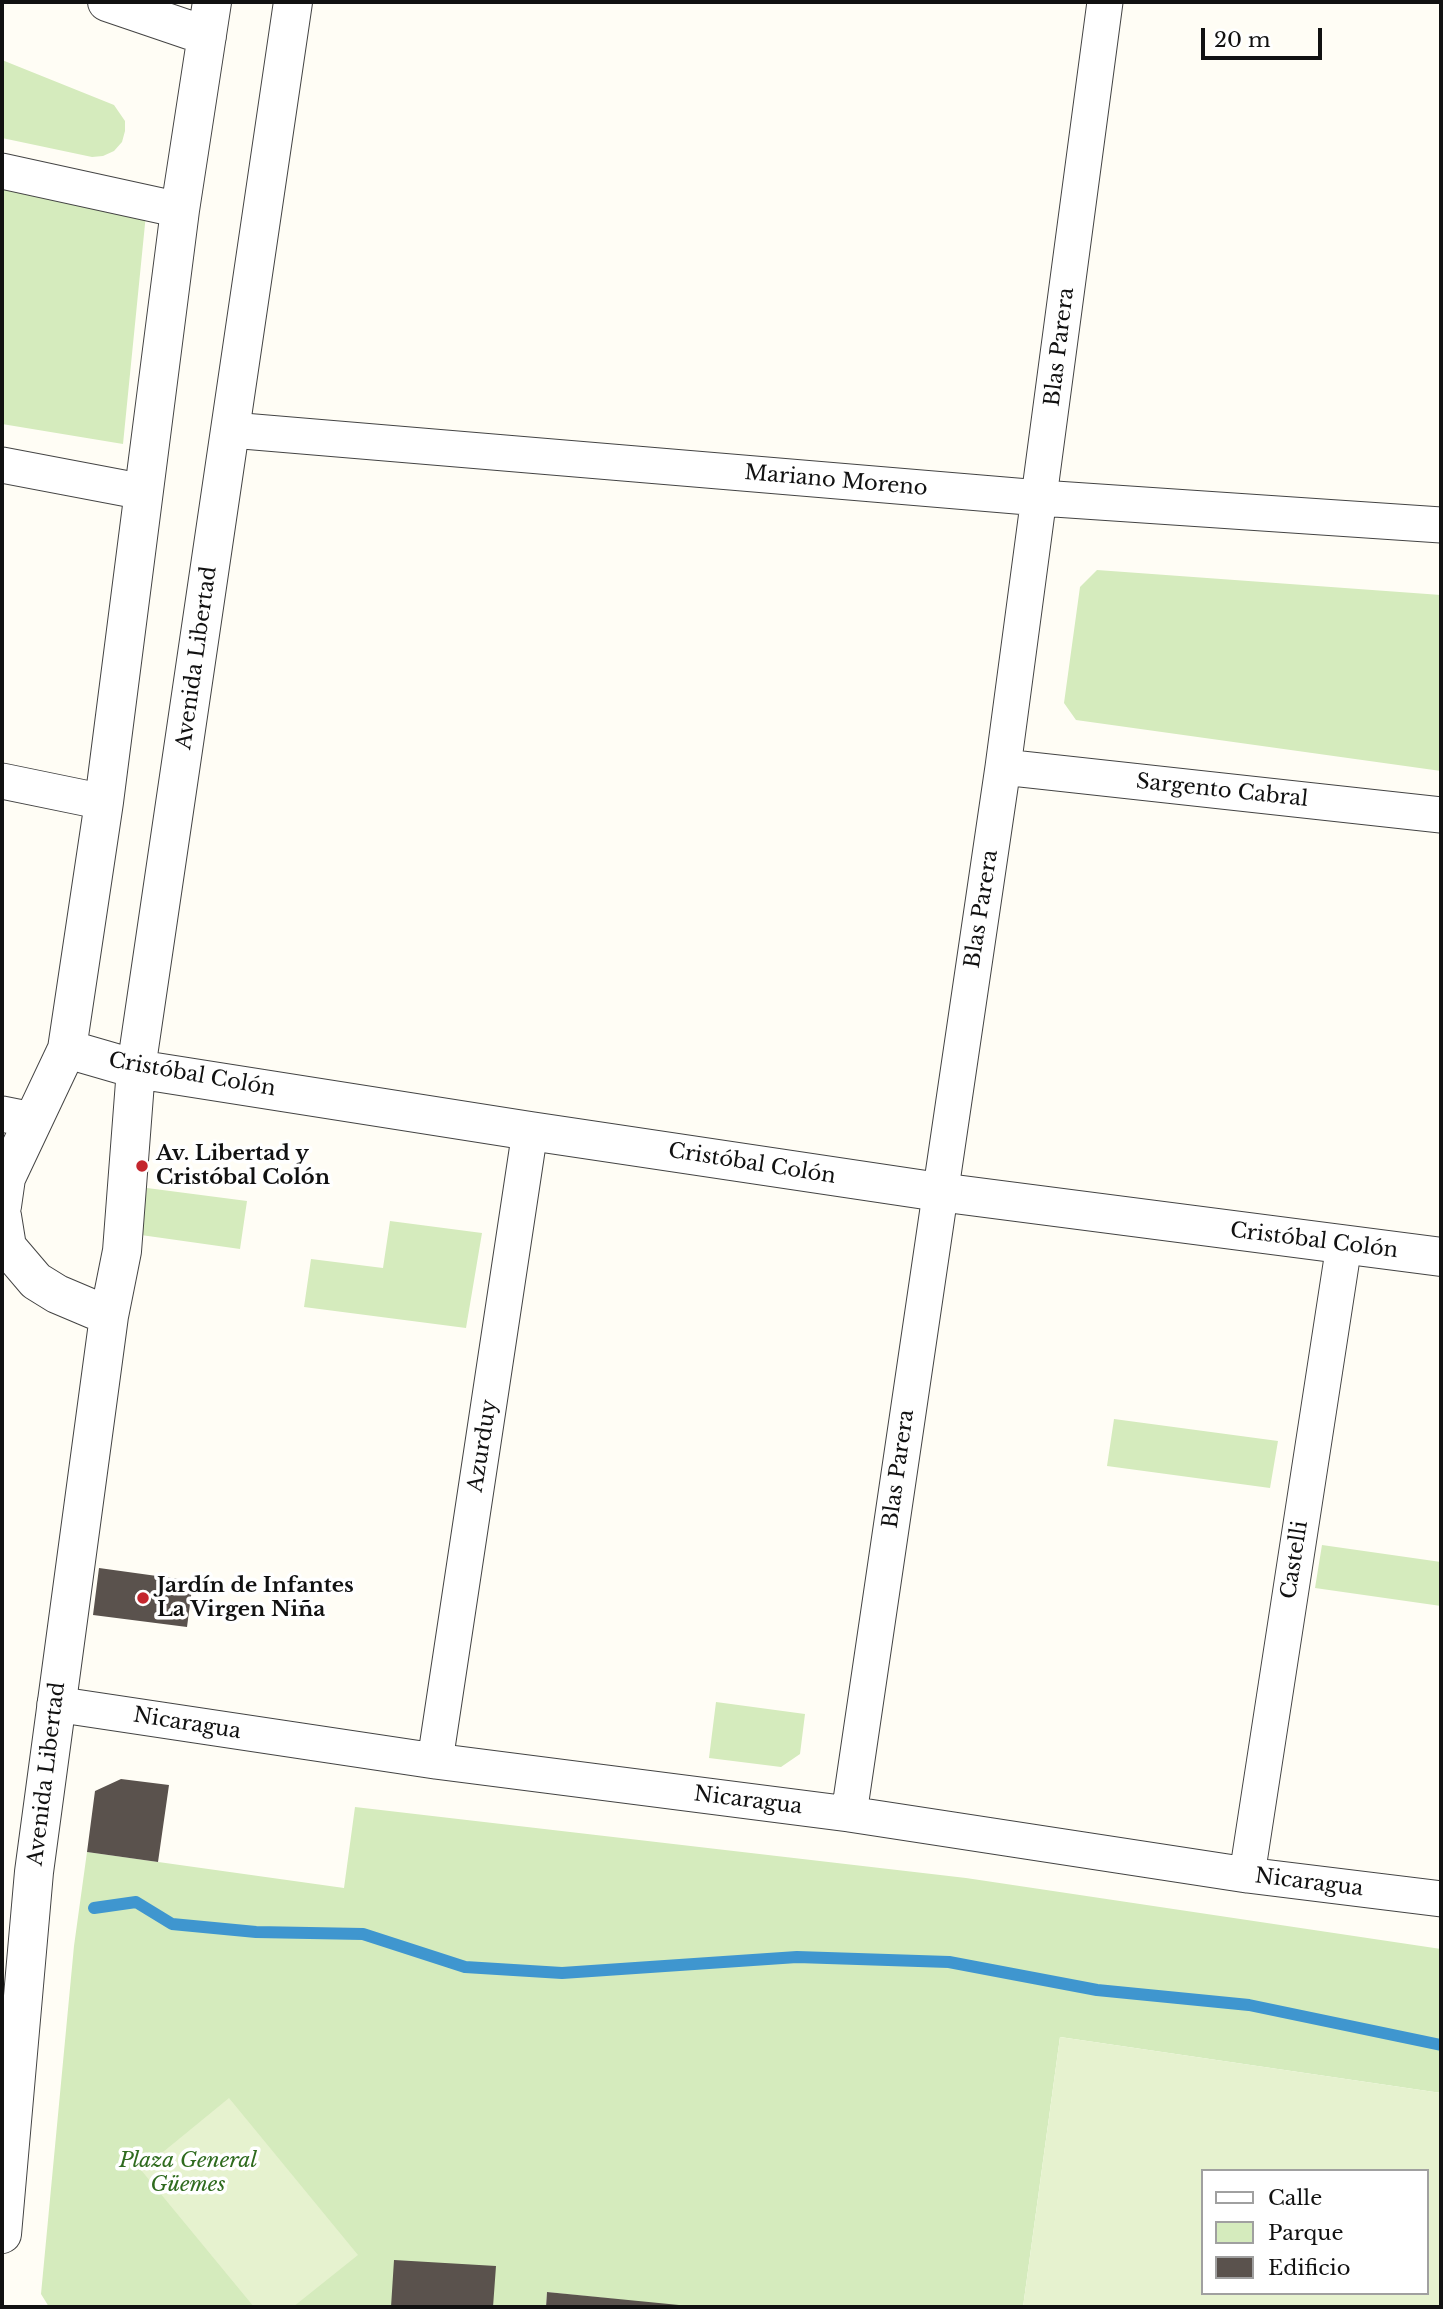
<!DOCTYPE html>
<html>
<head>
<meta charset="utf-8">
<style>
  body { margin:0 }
  #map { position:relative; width:1443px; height:2309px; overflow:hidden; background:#fffdf5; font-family:"Libre Baskerville",serif }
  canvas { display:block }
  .frame { position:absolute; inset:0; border:4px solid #111; pointer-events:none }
  .legend { position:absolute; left:1201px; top:2169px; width:228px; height:126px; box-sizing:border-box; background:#fff; border:2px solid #a0a0a0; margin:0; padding:9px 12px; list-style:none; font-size:21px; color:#111 }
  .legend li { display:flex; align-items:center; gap:14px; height:35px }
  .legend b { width:35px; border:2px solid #a0a0a0 }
  .scale { position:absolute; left:1201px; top:28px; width:121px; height:32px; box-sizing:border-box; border:4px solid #111; border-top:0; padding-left:9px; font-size:21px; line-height:24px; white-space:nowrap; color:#111; -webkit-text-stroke:5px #fff; paint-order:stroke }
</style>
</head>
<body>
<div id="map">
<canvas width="1443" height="2309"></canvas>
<div class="frame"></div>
<ul class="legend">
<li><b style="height:9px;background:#fff"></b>Calle</li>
<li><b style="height:19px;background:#d5ebbd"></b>Parque</li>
<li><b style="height:19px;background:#5a524d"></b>Edificio</li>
</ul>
<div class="scale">20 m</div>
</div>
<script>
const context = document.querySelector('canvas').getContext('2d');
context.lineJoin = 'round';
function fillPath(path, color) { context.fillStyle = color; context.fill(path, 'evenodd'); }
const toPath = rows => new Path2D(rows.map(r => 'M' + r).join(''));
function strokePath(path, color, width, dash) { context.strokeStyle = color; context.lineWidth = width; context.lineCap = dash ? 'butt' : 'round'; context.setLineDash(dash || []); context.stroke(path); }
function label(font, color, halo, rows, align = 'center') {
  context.font = font + ' "Libre Baskerville",serif'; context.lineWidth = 7; context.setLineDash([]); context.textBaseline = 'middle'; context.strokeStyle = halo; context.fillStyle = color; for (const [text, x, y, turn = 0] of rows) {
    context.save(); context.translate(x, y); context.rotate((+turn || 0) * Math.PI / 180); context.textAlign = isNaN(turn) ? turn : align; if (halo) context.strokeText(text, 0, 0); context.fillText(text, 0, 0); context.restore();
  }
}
fillPath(toPath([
  [2,60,114,105,125,121,125,131,122,142,114,151,103,156,92,157,2,138],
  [2,185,146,214,123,444,2,424],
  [1097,570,1441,595,1441,771,1076,720,1064,703,1080,587],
  [147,1188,247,1201,240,1249,141,1235],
  [390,1221,482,1233,466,1328,304,1307,311,1259,383,1268],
  [1114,1419,1278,1441,1270,1488,1107,1466],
  [1322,1545,1441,1562,1441,1606,1315,1588],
  [716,1702,805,1714,800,1754,781,1767,709,1758],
  [355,1807,966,1878,1441,1949,1441,2093,1060,2037,1023,2307,689,2307,547,2292,546,2307,49,2307,41,2294,74,1946,87,1852,344,1888]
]), '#d5ebbd');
fillPath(toPath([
  [1060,2037,1441,2093,1441,2307,1023,2307],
  [1203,2171,1427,2171,1427,2293,1203,2293],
  [229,2098,358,2255,293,2307,254,2307,141,2170]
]), '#e6f2cf');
strokePath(toPath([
  [94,1908,136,1902,172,1924,256,1932,363,1934,465,1967,562,1973,797,1957,949,1962,1097,1990,1249,2005,1441,2045]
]), '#3f96cf', 12);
fillPath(toPath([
  [99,1568,193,1581,187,1627,93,1615],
  [121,1779,169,1785,158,1862,87,1852,95,1791],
  [394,2260,496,2266,493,2307,391,2307],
  [547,2292,679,2305,679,2307,546,2307]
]), '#5a524d');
const minor = toPath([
  [2,171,180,210],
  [231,430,1040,498,1441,525],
  [2,465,144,492],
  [1003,767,1441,815],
  [2,781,104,802],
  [2,1114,32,1120],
  [55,1704,435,1761,849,1814,1247,1875,1441,1899],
  [435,1761,530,1131],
  [849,1814,1003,767,1105,2],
  [1247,1875,1344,1245]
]);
const tertiary = toPath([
  [107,2,207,36],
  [67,1049,136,1069,530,1131,939,1192,1441,1257],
  [2,1206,6,1178,67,1049,104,802,180,210,212,2],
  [2,1216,7,1247,36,1281,57,1294,109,1316],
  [2,2234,34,1872,109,1316,122,1251,136,1069,293,2]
]);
strokePath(minor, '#444', 37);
strokePath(tertiary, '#444', 40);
strokePath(minor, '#fff', 35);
strokePath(tertiary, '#fff', 38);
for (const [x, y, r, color] of [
  [142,1166,7,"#c4262e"],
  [143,1598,7,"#c4262e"]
]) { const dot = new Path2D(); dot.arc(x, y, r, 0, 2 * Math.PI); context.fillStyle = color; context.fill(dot); strokePath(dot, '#fff', 2.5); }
label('21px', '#111', '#fff', [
  ["Blas Parera",1060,347,-83],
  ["Mariano Moreno",836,481,5],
  ["Avenida Libertad",197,658,-82],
  ["Sargento Cabral",1222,791,6],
  ["Blas Parera",982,909,-81],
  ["Cristóbal Colón",192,1075,10],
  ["Cristóbal Colón",752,1164,9],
  ["Cristóbal Colón",1314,1241,7],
  ["Azurduy",483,1446,-81],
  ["Blas Parera",899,1469,-82],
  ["Castelli",1295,1560,-81],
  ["Nicaragua",187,1724,9],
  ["Avenida Libertad",47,1774,-83],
  ["Nicaragua",748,1801,7],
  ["Nicaragua",1309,1883,7]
]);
label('bold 21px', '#111', '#fff', [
  ["Av. Libertad y",156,1154],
  ["Cristóbal Colón",156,1178],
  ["Jardín de Infantes",157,1586],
  ["La Virgen Niña",157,1610]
], 'left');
label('italic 21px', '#2f6b1f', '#fff', [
  ["Plaza General",188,2161],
  ["Güemes",188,2185]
]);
</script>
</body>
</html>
